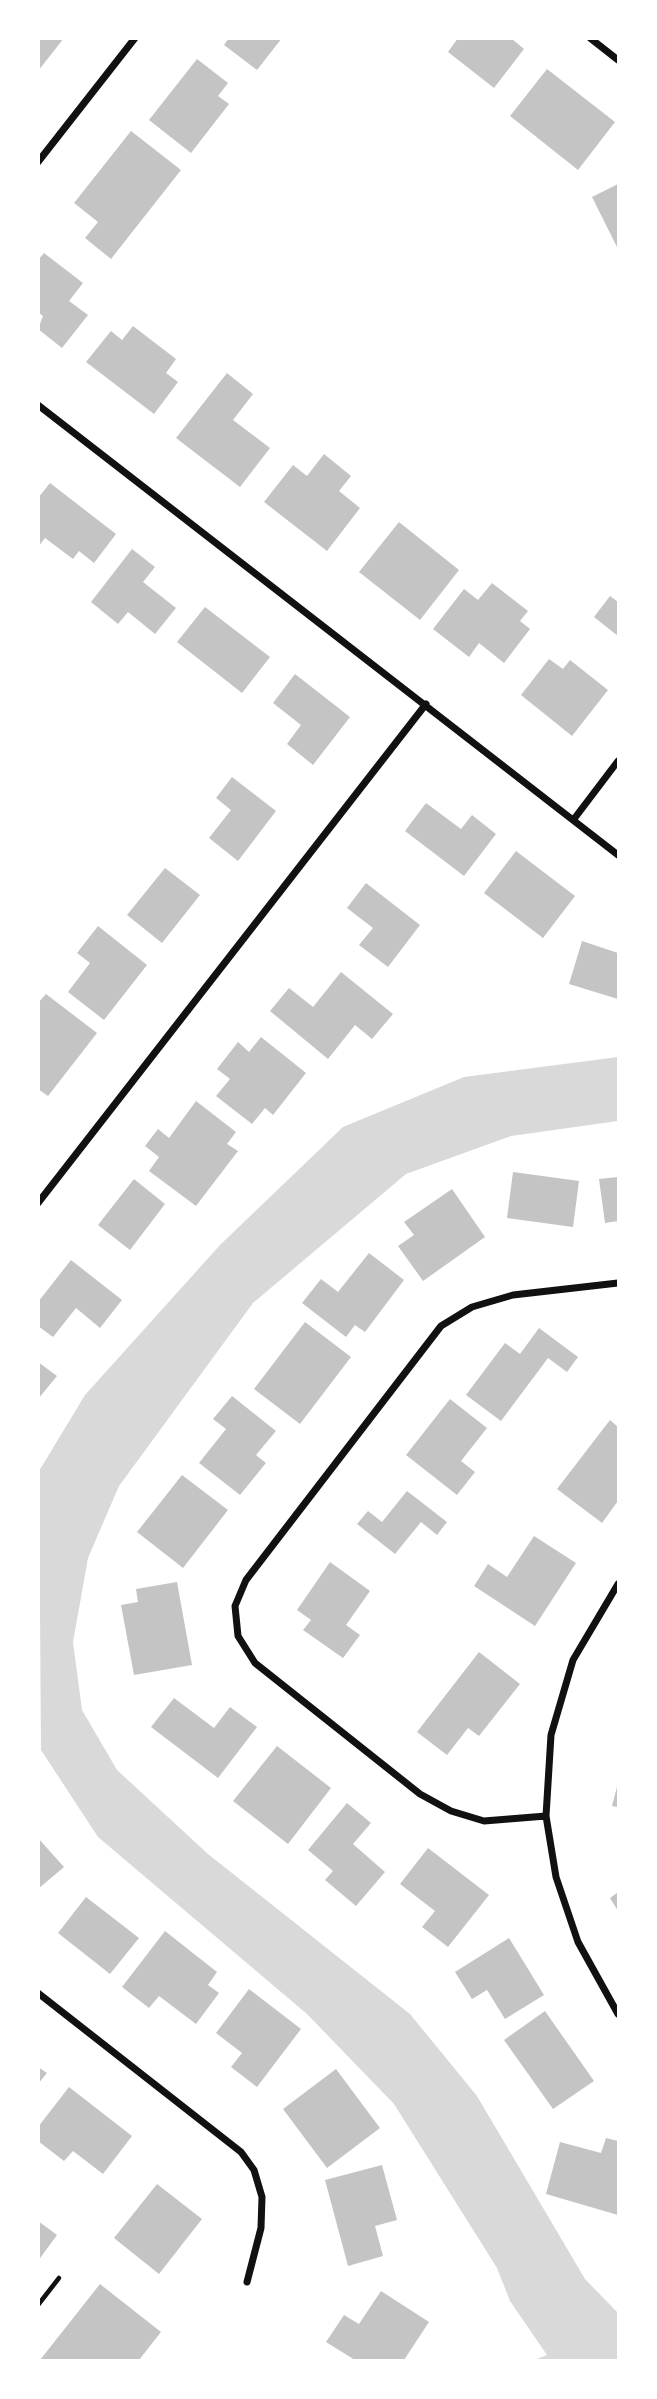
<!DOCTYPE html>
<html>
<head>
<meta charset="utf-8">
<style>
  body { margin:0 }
  #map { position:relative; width:657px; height:2399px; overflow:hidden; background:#fff; font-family:"Titillium Web",sans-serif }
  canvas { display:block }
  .frame { position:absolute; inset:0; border:40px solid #fff; pointer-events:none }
</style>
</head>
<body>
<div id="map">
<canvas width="657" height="2399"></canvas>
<div class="frame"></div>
</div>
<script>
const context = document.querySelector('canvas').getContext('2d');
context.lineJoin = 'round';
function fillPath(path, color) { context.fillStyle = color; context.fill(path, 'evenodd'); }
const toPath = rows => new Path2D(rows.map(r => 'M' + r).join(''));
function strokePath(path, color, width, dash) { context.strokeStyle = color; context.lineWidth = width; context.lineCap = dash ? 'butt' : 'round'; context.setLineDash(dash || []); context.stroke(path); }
fillPath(toPath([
  [618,1057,618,1121,511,1136,406,1174,253,1303,119,1486,88,1558,73,1642,82,1710,117,1770,208,1854,410,2014,477,2096,585,2279,618,2313,618,2360,534,2360,547,2355,510,2301,497,2268,394,2104,307,2014,98,1837,41,1750,39,1471,85,1395,220,1245,343,1127,464,1077]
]), '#d9d9d9');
fillPath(toPath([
  [38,38,64,38,38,71],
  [229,38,282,38,257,70,224,45],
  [458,38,511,38,524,49,494,88,448,52],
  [197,59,228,83,218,96,229,104,191,153,149,120],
  [547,69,615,122,578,170,510,116],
  [131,131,181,170,111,259,85,238,98,222,74,203],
  [618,184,618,249,592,197],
  [44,253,83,283,69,301,88,315,62,348,38,329,43,316,38,312,38,260],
  [133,326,176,359,166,373,178,382,154,414,86,362,111,331,122,340],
  [227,373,253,394,233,420,270,448,240,487,176,438],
  [324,454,351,476,339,491,360,508,327,551,264,502,293,465,307,476],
  [50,483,116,534,94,563,79,551,73,559,45,538,38,547,38,498],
  [399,522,459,570,420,620,359,572],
  [132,549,155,567,143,582,176,608,155,634,128,612,118,624,91,602],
  [492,583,528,611,520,621,530,629,504,663,479,643,469,657,433,629,464,589,478,600],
  [610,596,618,602,618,636,594,617],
  [205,607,270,657,242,693,177,642],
  [549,659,563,669,570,660,608,690,572,736,521,695],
  [295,674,350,717,313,765,287,744,301,725,273,703],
  [232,777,276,811,238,861,209,838,231,810,216,798],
  [426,803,461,829,472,815,496,834,464,876,405,831],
  [516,851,575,896,543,938,484,893],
  [165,868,200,895,162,943,127,915],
  [366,883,420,925,388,967,359,945,373,928,347,908],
  [98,926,147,965,104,1020,68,992,90,963,77,953],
  [582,941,618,953,618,999,569,984],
  [341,972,393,1014,372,1039,355,1025,328,1059,270,1011,289,988,313,1007],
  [46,994,97,1033,48,1096,38,1089,38,1003],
  [261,1037,306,1073,273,1115,265,1108,252,1124,216,1096,230,1079,217,1069,238,1042,249,1052],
  [196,1101,236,1132,227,1144,238,1151,196,1206,149,1171,159,1157,145,1146,158,1129,169,1138],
  [513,1172,579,1181,573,1227,507,1218],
  [618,1177,618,1221,605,1223,599,1179],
  [134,1179,165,1204,130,1250,98,1225],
  [452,1189,485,1237,423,1281,398,1246,414,1235,404,1222],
  [369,1253,404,1280,365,1332,355,1325,346,1337,302,1303,321,1279,338,1292],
  [71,1260,122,1300,100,1328,76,1308,53,1337,38,1326,38,1302],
  [305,1322,351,1357,300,1424,254,1389],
  [539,1328,578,1357,567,1372,548,1358,501,1421,466,1395,505,1343,520,1354],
  [38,1362,57,1376,38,1399],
  [232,1396,276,1431,256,1455,266,1463,240,1495,199,1463,226,1429,213,1419],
  [450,1399,487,1428,461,1461,475,1472,457,1495,406,1455],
  [610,1420,618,1427,618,1501,602,1523,557,1489],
  [182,1475,228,1510,183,1568,137,1532],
  [407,1491,447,1522,437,1535,421,1522,395,1554,357,1524,368,1511,382,1522],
  [534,1536,576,1563,535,1626,474,1586,488,1564,507,1577],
  [330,1562,370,1591,346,1625,360,1635,343,1658,303,1630,311,1620,297,1610],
  [177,1582,192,1665,134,1675,121,1605,138,1602,136,1589],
  [479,1652,520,1684,479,1736,468,1728,447,1755,417,1732],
  [174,1698,214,1728,230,1707,257,1727,218,1778,151,1727],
  [277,1746,331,1788,288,1844,233,1801],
  [618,1783,618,1807,612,1806],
  [347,1803,371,1823,353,1844,385,1872,356,1906,325,1880,333,1871,308,1850],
  [38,1838,64,1867,38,1889],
  [428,1848,489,1895,448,1947,422,1927,435,1911,400,1884],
  [618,1892,618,1911,610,1898],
  [86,1897,139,1938,110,1974,58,1933],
  [165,1931,217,1972,208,1985,219,1993,196,2024,159,1996,149,2008,122,1987],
  [509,1938,544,1995,505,2019,487,1990,472,1999,455,1972],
  [249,1989,301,2029,257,2087,231,2067,242,2053,216,2033],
  [545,2011,594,2081,553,2109,504,2040],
  [38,2067,47,2073,38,2084],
  [336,2069,380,2128,327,2168,283,2109],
  [69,2087,132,2136,103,2174,73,2151,64,2161,38,2141,38,2127],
  [606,2138,618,2141,618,2215,546,2194,560,2142,601,2153],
  [382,2165,397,2220,375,2226,383,2256,348,2266,325,2180],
  [157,2184,202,2219,159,2274,114,2238],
  [38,2221,57,2235,38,2261],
  [100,2284,161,2332,139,2360,40,2360],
  [381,2291,429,2322,404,2360,355,2360,326,2342,344,2315,359,2324]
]), '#c4c4c4');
strokePath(toPath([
  [38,2305,59,2278]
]), '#111', 4.5);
strokePath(toPath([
  [590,38,618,60],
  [38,162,135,38],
  [38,405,618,855],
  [574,819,618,761],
  [38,1203,426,704],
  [618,1584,573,1660,551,1735,546,1816,556,1877,578,1942,618,2014],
  [546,1816,484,1821,451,1811,420,1794,255,1663,238,1636,235,1606,246,1580,441,1326,472,1307,513,1295,618,1283],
  [38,1993,241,2152,254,2170,262,2197,261,2228,247,2282]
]), '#111', 7);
</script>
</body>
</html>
